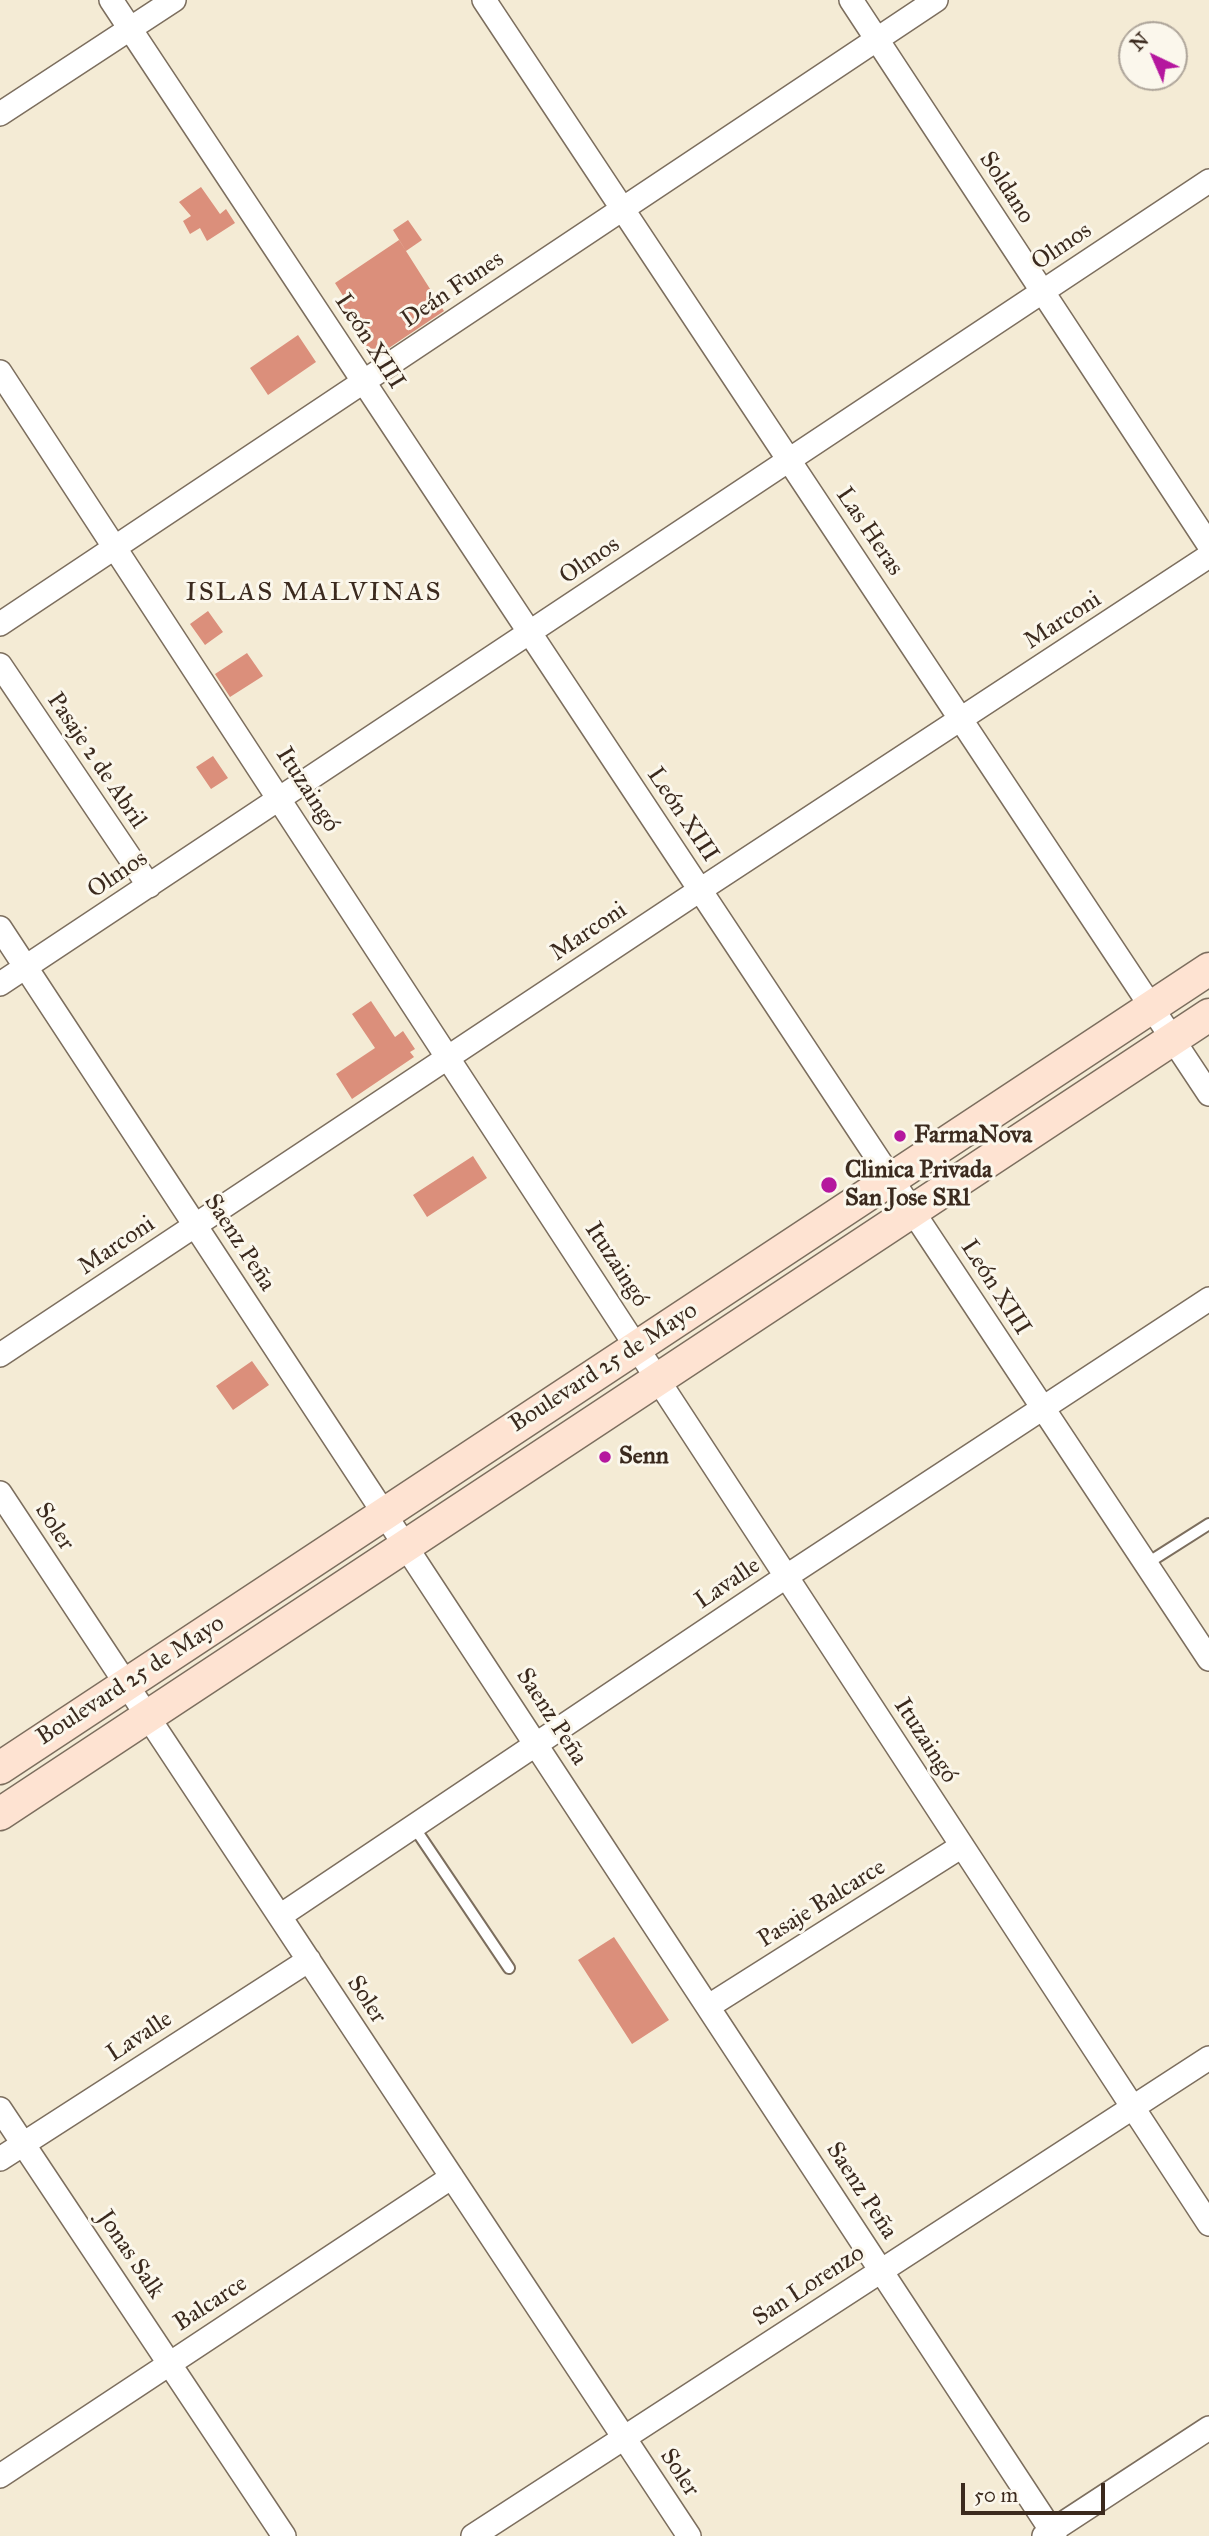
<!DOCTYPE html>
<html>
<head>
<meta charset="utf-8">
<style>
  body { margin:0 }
  #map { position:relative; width:1209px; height:2536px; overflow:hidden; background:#f4ebd5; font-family:"IM FELL Great Primer",serif }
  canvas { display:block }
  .north { position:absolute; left:1118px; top:21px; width:70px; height:70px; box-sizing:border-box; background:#fbf7ec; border:2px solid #aea59a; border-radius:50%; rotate:316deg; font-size:19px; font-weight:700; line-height:28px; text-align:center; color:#3b2a1e }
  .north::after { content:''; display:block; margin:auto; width:24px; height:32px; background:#b5179e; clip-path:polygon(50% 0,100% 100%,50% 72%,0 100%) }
  .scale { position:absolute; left:961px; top:2483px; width:144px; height:32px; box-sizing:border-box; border:4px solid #3b2a1e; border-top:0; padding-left:9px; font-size:21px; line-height:24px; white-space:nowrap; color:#3b2a1e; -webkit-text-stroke:5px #fbf7ec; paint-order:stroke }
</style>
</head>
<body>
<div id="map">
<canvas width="1209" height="2536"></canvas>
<div class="north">N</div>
<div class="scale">50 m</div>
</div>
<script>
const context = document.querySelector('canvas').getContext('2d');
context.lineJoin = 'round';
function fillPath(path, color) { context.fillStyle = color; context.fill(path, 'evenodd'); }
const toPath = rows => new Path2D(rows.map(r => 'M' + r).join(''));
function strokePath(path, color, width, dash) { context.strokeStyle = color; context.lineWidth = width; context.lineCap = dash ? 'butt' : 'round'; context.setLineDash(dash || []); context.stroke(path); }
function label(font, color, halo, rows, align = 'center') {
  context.font = font + ' "IM FELL Great Primer",serif'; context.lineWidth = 6; context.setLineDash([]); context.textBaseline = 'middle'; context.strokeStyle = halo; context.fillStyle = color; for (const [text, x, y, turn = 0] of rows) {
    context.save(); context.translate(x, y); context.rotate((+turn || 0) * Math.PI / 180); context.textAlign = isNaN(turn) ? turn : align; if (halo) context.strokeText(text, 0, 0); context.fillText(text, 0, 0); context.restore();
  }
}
fillPath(toPath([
  [201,187,220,214,226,209,235,223,207,241,200,228,190,234,183,221,191,216,179,202],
  [408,220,422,240,406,251,393,230],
  [399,240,444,311,374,358,338,304,345,299,335,283],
  [298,335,316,362,268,395,250,368],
  [208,611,223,632,205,645,190,624],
  [247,653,263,676,230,697,215,674],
  [213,756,228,778,211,789,196,767],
  [371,1001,395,1037,403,1031,415,1049,410,1052,414,1057,352,1099,336,1074,375,1048,352,1014],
  [473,1156,487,1178,427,1217,413,1195],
  [252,1361,269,1385,233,1410,216,1386],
  [614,1937,669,2020,632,2044,578,1960]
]), '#db8f7b');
const lane = toPath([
  [1146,1564,1209,1524],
  [414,1827,509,1968]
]);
const street = toPath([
  [111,0,1209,1659],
  [484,0,1209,1094],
  [851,0,1209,545],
  [0,114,174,0],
  [0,372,1209,2224],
  [0,624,936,0],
  [0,665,149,886],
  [0,928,1055,2536],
  [0,984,1209,181],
  [0,1355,700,890,1209,556],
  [0,1493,689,2536],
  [280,1916,787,1576,1209,1299],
  [709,2006,962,1846],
  [0,2109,284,2536],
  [0,2159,309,1960],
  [0,2476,452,2177],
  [473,2536,1209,2058],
  [1044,2536,1209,2428]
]);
const secondary = toPath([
  [0,1768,1209,969],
  [0,1814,1209,1015]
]);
strokePath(lane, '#7c6e5e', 14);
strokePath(street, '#7c6e5e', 26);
strokePath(secondary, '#7c6e5e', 35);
strokePath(lane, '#fff', 10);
strokePath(street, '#fff', 23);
strokePath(secondary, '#fee3d2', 32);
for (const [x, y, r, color] of [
  [900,1136,7,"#b5179e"],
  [829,1185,9,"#b5179e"],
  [605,1457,7,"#b5179e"]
]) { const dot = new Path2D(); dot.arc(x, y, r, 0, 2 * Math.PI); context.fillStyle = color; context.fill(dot); strokePath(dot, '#fbf7ec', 2.5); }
label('24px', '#3b2a1e', '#fbf7ec', [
  ["Soldano",1006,188,57],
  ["Olmos",1062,247,-34],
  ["Deán Funes",453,290,-34],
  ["León XIII",369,342,57],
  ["Las Heras",869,532,56],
  ["Olmos",590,561,-34],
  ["Marconi",1063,621,-33],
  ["Pasaje 2 de Abril",96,761,56],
  ["Ituzaingó",307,790,57],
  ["León XIII",682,815,56],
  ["Olmos",118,875,-34],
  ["Marconi",589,932,-34],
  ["Saenz Peña",239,1243,57],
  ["Marconi",117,1246,-34],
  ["Ituzaingó",616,1265,57],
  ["León XIII",995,1288,57],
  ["Boulevard 25 de Mayo",604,1368,-33],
  ["Soler",54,1527,57],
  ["Lavalle",728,1584,-34],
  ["Boulevard 25 de Mayo",131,1681,-33],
  ["Saenz Peña",551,1717,57],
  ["Ituzaingó",925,1741,57],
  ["Pasaje Balcarce",822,1904,-32],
  ["Soler",366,2000,57],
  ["Lavalle",140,2037,-33],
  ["Saenz Peña",861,2191,57],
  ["Jonas Salk",130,2255,56],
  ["San Lorenzo",809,2286,-33],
  ["Balcarce",211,2304,-33],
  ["Soler",679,2473,57]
]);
label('bold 24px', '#3b2a1e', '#fbf7ec', [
  ["FarmaNova",914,1136],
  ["Clinica Privada",845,1171],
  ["San Jose SRl",845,1199],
  ["Senn",619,1457]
], 'left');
context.letterSpacing = '2px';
label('26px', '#3b2a1e', '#fbf7ec', [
  ["ISLAS MALVINAS",314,594]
]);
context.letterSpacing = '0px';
</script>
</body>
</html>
